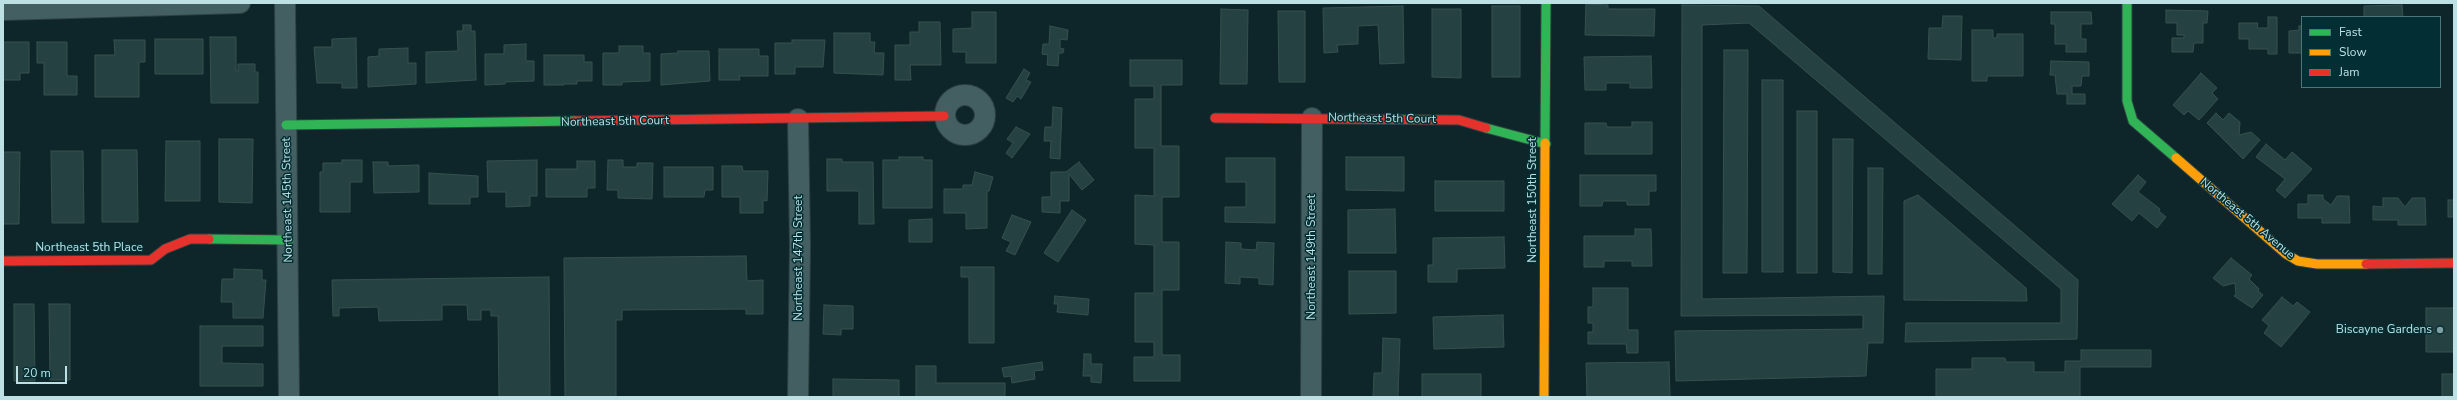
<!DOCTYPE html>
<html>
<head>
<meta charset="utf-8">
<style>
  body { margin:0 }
  #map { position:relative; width:2457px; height:400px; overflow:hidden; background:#0e2629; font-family:"Nunito Sans",sans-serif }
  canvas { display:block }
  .frame { position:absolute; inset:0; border:4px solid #bce0e3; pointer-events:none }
  .legend { position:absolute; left:2301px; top:16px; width:140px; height:72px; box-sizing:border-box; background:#032f34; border:1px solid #4d767a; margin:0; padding:5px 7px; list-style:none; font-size:12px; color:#bce0e3 }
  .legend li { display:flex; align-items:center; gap:8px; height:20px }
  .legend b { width:20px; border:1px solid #4d767a }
  .scale { position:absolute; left:16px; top:366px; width:51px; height:18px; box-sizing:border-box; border:2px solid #bce0e3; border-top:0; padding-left:5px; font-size:12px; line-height:14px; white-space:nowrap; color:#bce0e3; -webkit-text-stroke:3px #032f34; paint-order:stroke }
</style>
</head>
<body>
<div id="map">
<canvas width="2457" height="400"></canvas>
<div class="frame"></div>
<ul class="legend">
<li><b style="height:5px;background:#30b455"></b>Fast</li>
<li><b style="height:5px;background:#ff9f0a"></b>Slow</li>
<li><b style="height:5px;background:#e5322d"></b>Jam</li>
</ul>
<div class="scale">20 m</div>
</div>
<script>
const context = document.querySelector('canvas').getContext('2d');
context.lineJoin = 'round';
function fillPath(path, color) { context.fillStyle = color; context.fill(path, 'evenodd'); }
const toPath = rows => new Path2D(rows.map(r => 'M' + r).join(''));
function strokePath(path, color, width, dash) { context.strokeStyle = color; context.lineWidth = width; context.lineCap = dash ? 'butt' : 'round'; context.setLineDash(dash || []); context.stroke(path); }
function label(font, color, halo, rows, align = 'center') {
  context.font = font + ' "Nunito Sans",sans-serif'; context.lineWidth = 3; context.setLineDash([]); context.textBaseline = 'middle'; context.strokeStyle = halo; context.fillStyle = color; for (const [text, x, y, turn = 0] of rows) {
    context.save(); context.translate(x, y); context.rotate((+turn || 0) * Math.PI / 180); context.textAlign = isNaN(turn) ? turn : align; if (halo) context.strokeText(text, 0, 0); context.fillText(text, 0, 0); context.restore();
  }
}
const building = toPath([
  [1586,4,1608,5,1608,9,1655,9,1654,36,1585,35,1586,4],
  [1682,5,1759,6,2078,280,2077,339,1905,342,1906,323,2061,323,2061,289,1749,23,1702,25,1702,299,1884,296,1883,343,1868,343,1866,376,1676,381,1675,331,1863,329,1863,315,1681,316,1682,5],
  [2402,5,2403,17,2364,17,2364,6,2402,5],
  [1403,6,1404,63,1380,64,1378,25,1358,26,1358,44,1337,45,1338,52,1324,53,1323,8,1403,6],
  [1492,6,1520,6,1520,77,1492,77,1492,6],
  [1221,9,1248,10,1247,84,1220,84,1221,9],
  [1432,9,1461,9,1461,78,1432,77,1432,9],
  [2166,10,2208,11,2207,23,2203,23,2203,43,2194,43,2193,52,2172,52,2172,38,2184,38,2184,35,2177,35,2177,23,2166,23,2166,10],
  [1278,11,1305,11,1305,82,1279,82,1278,11],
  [972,12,996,12,996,63,966,63,966,52,953,52,953,29,972,28,972,12],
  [2051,12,2091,12,2092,24,2081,24,2081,39,2086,39,2086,52,2066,52,2066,44,2055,44,2055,24,2051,24,2051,12],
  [1943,16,1962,16,1961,60,1928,59,1929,28,1942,28,1943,16],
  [2268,17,2277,17,2277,54,2268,54,2268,49,2249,49,2249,39,2239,39,2239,23,2258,23,2257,28,2268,28,2268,17],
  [919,22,940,22,941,65,910,65,911,80,895,80,895,45,910,45,910,32,919,32,919,22],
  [463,25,471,25,471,31,475,31,476,80,426,83,426,52,458,51,457,31,463,31,463,25],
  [1050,26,1068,30,1067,40,1060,39,1060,48,1064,49,1063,53,1059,53,1058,66,1047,65,1048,55,1042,54,1043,44,1049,44,1050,26],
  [2299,26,2302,26,2302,53,2289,53,2289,31,2299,30,2299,26],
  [1972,30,1993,30,1993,38,1997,38,1997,34,2023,34,2023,76,1987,76,1987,81,1972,81,1972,30],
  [834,33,870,33,870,42,875,42,874,53,884,53,883,75,834,73,834,33],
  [210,37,236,37,236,71,238,71,238,64,255,64,255,72,258,72,258,103,211,103,210,37],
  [356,38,357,88,342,88,342,83,317,83,314,47,332,47,332,39,356,38],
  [155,39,203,39,203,74,155,74,155,39],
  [114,40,145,40,145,62,139,62,139,97,95,97,95,55,115,55,114,40],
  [792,40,825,40,823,67,795,67,795,74,775,74,775,43,792,43,792,40],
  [3,42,29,42,29,73,20,73,20,80,3,80,3,42],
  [37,42,67,42,67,76,77,76,77,95,44,95,44,63,37,63,37,42],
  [526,44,526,61,534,61,534,81,505,82,505,84,485,85,485,54,504,54,504,45,526,44],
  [619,46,643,46,643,53,650,53,650,81,622,82,622,85,603,85,603,53,619,53,619,46],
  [408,48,408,63,416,63,416,84,368,87,368,57,379,56,379,49,408,48],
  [719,49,759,49,759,56,768,56,768,76,739,76,740,80,719,80,719,49],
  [1724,50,1748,50,1747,273,1723,273,1724,50],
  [678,51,709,51,710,81,661,85,661,54,678,53,678,51],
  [544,55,584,55,584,62,592,62,592,81,577,81,577,84,564,84,564,85,544,85,544,55],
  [1651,56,1652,88,1630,88,1630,83,1606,83,1606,90,1585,90,1584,57,1651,56],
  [1130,60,1182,60,1182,85,1161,85,1161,146,1179,146,1179,197,1162,197,1162,242,1179,242,1179,290,1162,290,1162,355,1180,355,1180,381,1134,381,1134,357,1154,357,1154,342,1135,342,1135,293,1154,293,1154,245,1135,244,1135,195,1154,196,1154,148,1135,148,1135,99,1154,99,1154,86,1130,86,1130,60],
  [2051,61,2089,62,2089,76,2082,76,2081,86,2072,86,2072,94,2085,94,2085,104,2067,104,2067,94,2057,94,2055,75,2050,75,2051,61],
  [1024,69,1030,73,1026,80,1031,82,1021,99,1017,96,1013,102,1006,98,1024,69],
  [2201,73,2217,88,2212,93,2218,99,2199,120,2188,111,2184,115,2173,105,2201,73],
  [1762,80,1783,80,1783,272,1762,272,1762,80],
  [1053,107,1062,108,1060,159,1050,158,1051,141,1044,141,1045,127,1052,127,1053,107],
  [1797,111,1817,111,1817,273,1797,273,1797,111],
  [2216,113,2223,120,2229,113,2240,122,2239,135,2251,132,2260,140,2243,159,2207,123,2216,113],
  [1632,122,1652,122,1652,154,1585,154,1585,123,1606,123,1607,127,1632,127,1632,122],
  [1016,127,1030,134,1012,158,1006,153,1013,143,1007,139,1016,127],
  [219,139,253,139,252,203,219,202,219,139],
  [1833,139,1853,139,1852,273,1833,272,1833,139],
  [166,141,200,141,200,201,165,201,166,141],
  [2266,144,2285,160,2292,152,2312,169,2285,198,2276,190,2285,179,2256,157,2266,144],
  [102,150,137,150,138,222,102,222,102,150],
  [51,151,83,151,84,223,52,223,51,151],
  [3,152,20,152,19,224,3,224,3,152],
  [899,157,923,157,923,160,932,160,932,208,883,208,883,160,899,160,899,157],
  [1346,157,1404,157,1404,191,1346,190,1346,157],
  [1226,158,1275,158,1275,223,1225,222,1225,207,1246,207,1246,182,1226,182,1226,158],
  [827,159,842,159,842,162,873,162,874,224,859,224,859,191,827,191,827,159],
  [342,160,362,160,362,182,350,182,350,212,320,212,320,172,323,172,323,163,342,163,342,160],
  [537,160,537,196,530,196,530,206,506,207,506,192,488,192,487,161,537,160],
  [608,160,623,160,623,167,637,167,637,163,653,163,652,199,618,198,618,190,607,190,608,160],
  [577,161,595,161,595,188,587,188,587,197,546,197,546,169,577,169,577,161],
  [373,162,388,162,388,166,419,165,419,192,374,193,373,162],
  [1079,162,1094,180,1082,190,1069,174,1069,201,1060,201,1060,213,1042,212,1042,197,1051,197,1051,172,1066,172,1079,162],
  [722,166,742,166,743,171,768,171,767,201,763,200,763,213,740,213,740,197,722,197,722,166],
  [664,167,713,167,713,190,705,190,704,197,664,197,664,167],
  [1868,168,1883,168,1882,274,1868,274,1868,168],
  [975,172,993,177,989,191,987,191,987,228,966,229,966,213,944,213,944,189,963,189,963,185,972,185,975,172],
  [429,173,478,176,478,197,470,197,470,204,429,204,429,173],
  [1580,175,1656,175,1656,191,1649,191,1649,205,1627,205,1627,201,1603,201,1602,206,1580,206,1580,175],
  [2138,175,2146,182,2138,192,2160,209,2159,211,2166,217,2157,228,2139,213,2132,221,2112,204,2138,175],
  [1435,181,1504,181,1504,211,1435,211,1435,181],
  [1918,195,2026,288,2027,301,1904,300,1904,201,1918,195],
  [2308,195,2323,195,2323,199,2331,205,2337,196,2349,196,2350,223,2322,223,2322,218,2298,218,2298,204,2308,204,2308,195],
  [2383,198,2398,198,2405,207,2412,198,2425,198,2426,225,2398,225,2398,220,2373,220,2373,206,2383,207,2383,198],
  [2448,200,2454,200,2454,217,2448,217,2448,200],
  [1395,209,1396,253,1348,253,1348,210,1395,209],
  [1072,210,1086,220,1058,262,1044,253,1072,210],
  [1012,215,1031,222,1015,255,1006,251,1011,242,1002,238,1012,215],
  [932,219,932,242,909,242,909,220,932,219],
  [1635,229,1651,229,1652,266,1632,266,1632,261,1604,261,1604,267,1584,267,1584,236,1635,236,1635,229],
  [1504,237,1505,268,1457,269,1457,282,1428,282,1428,265,1433,265,1433,238,1504,237],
  [1226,242,1241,243,1241,249,1256,250,1257,242,1274,243,1273,285,1259,284,1259,278,1240,277,1240,284,1225,283,1226,242],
  [746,256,747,281,763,280,763,314,746,314,746,309,622,310,622,320,616,320,616,397,565,397,564,258,746,256],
  [2231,258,2252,275,2249,279,2259,289,2258,291,2263,295,2252,308,2234,296,2236,294,2235,283,2223,286,2213,278,2231,258],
  [961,267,994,267,994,343,969,343,969,277,961,277,961,267],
  [234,269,262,270,262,280,266,280,263,318,233,318,233,302,221,302,222,279,234,279,234,269],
  [1349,271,1396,271,1396,313,1349,314,1349,271],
  [549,277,550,397,499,397,498,316,491,316,491,310,481,310,481,320,468,320,467,305,442,305,442,320,379,321,378,307,339,308,339,316,333,316,332,280,549,277],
  [1593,288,1628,288,1628,330,1638,330,1638,353,1627,353,1626,344,1588,344,1588,332,1593,332,1593,323,1588,323,1588,307,1593,307,1593,288],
  [1055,296,1089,299,1088,315,1057,312,1058,304,1054,304,1055,296],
  [2282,297,2293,306,2297,302,2310,312,2281,347,2264,333,2269,326,2262,320,2282,297],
  [14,304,34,304,35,381,14,381,14,304],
  [49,304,70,304,70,380,50,380,49,304],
  [824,305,853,306,853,329,841,329,841,335,823,334,824,305],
  [2426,308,2454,308,2454,352,2426,352,2426,308],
  [1503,315,1504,347,1434,349,1433,317,1503,315],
  [200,326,263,326,263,346,222,346,222,363,263,364,263,386,200,386,200,326],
  [1383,338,1400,339,1398,397,1373,397,1374,373,1382,373,1383,338],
  [2081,350,2151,350,2151,367,2080,367,2080,397,1936,397,1936,369,1972,369,1972,358,2005,358,2006,362,2034,362,2034,372,2065,372,2065,361,2081,361,2081,350],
  [1084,354,1091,354,1091,364,1102,364,1101,383,1091,382,1091,376,1083,376,1084,354],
  [1042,362,1043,370,1034,371,1035,379,1012,383,1011,376,1004,377,1002,368,1042,362],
  [1669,362,1670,397,1587,397,1586,363,1669,362],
  [916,366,936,366,936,383,1005,383,1005,397,916,397,916,366],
  [1422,374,1481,374,1481,397,1422,397,1422,374],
  [2442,374,2454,374,2454,397,2442,397,2442,374],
  [833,379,899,380,899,397,833,397,833,379]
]);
fillPath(building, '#264142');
strokePath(building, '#36504f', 1);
const street = toPath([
  [285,3,289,397],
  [3,10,240,3],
  '945 115a20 20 0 1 1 40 0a20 20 0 1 1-40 0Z',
  [798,397,800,246,798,119],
  [1311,397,1312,118]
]);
const fast = toPath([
  [2127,3,2127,101,2133,121,2176,158],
  [286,125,574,121],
  [1486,128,1546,144],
  [1545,143,1546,3],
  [209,239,289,240]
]);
const slow = toPath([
  [2176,158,2286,254,2298,261,2317,264,2366,264],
  [1544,397,1545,143]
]);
const jam = toPath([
  [1215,118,1459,120,1486,128],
  [574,121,944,116],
  [3,261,151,260,165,249,190,239,209,239],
  [2366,264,2454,263]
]);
strokePath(street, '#2e4243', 22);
strokePath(fast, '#2e4243', 11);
strokePath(slow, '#2e4243', 11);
strokePath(jam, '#2e4243', 11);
strokePath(street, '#445f61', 20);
strokePath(fast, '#30b455', 9);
strokePath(slow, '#ff9f0a', 9);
strokePath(jam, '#e5322d', 9);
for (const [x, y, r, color] of [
  [2440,330,4,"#7f9fa2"]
]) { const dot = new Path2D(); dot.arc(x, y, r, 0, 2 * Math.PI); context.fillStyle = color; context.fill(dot); strokePath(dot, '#032f34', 1.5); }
label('12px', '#bce0e3', '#032f34', [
  ["Northeast 5th Court",1382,119,1],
  ["Northeast 5th Court",615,122,-1],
  ["Northeast 145th Street",288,200,-91],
  ["Northeast 150th Street",1533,200,-90],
  ["Northeast 5th Avenue",2247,219,40],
  ["Northeast 5th Place",89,248],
  ["Northeast 149th Street",1312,257,-90],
  ["Northeast 147th Street",799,258,-90]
]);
label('12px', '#bce0e3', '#032f34', [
  ["Biscayne Gardens",2432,330]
], 'right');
</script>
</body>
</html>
